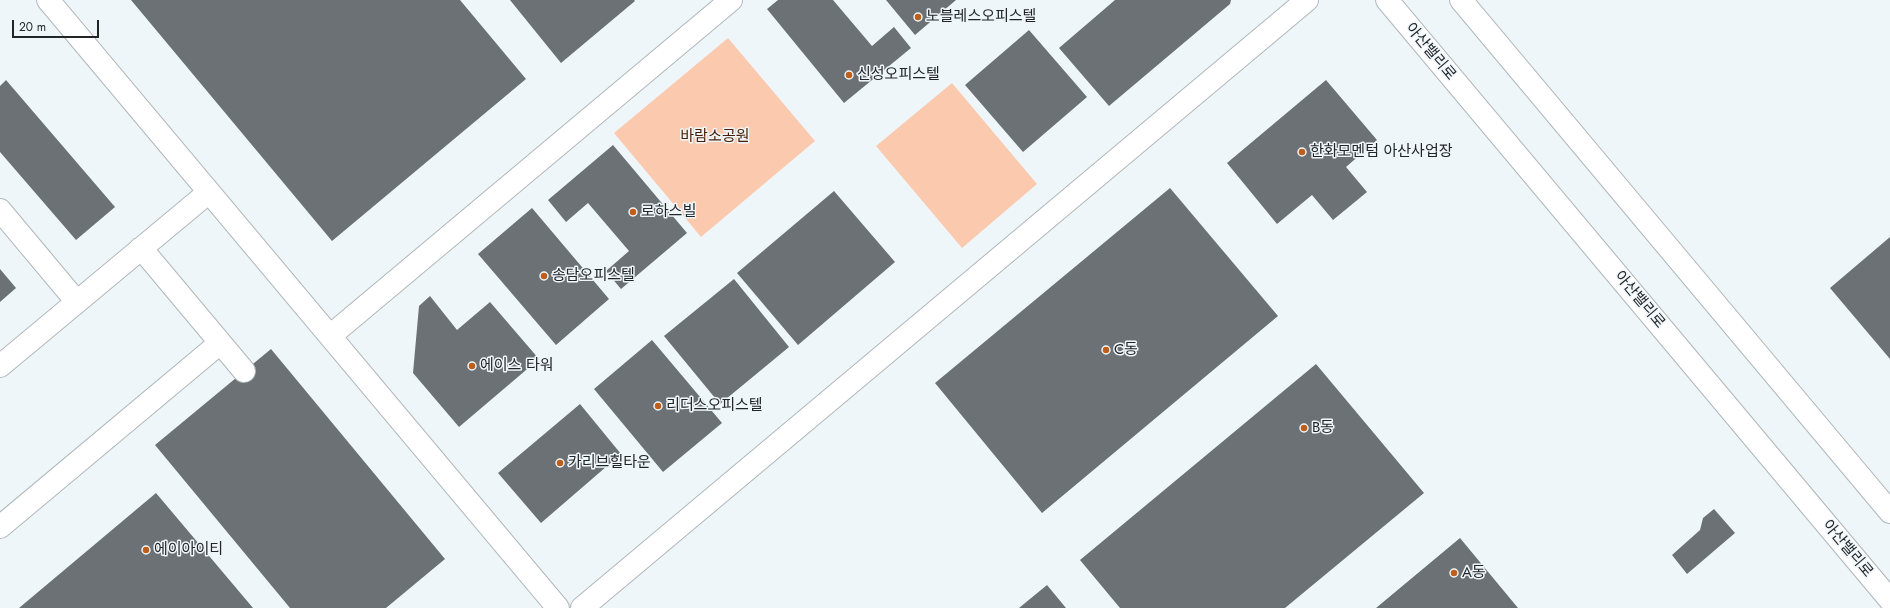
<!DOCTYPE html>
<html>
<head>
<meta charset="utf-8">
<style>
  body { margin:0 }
  #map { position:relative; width:1890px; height:608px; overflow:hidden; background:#eff6fa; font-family:Jost,sans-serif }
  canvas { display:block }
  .scale { position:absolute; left:12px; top:20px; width:87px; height:18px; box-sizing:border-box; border:2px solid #222526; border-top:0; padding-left:5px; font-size:12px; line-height:14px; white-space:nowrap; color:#222526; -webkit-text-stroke:3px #eff6fa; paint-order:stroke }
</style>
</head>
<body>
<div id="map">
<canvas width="1890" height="608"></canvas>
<div class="scale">20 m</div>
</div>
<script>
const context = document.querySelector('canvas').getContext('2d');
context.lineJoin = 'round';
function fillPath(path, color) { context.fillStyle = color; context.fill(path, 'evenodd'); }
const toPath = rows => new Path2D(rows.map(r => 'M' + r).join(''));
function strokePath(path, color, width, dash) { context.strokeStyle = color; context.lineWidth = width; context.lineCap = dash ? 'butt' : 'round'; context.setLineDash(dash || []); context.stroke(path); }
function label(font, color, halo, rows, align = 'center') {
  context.font = font + ' Jost,"Noto Sans KR",sans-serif'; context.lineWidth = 3; context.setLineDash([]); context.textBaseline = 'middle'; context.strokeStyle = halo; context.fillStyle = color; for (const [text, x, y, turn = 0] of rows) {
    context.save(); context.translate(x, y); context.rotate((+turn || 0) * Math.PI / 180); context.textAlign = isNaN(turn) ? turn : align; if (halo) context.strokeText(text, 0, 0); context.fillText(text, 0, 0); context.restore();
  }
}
fillPath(toPath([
  [728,38,815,141,701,237,614,133],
  [952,83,1037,184,962,248,876,146]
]), '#fbc9ae');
fillPath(toPath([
  [131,0,460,0,526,79,332,241],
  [510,0,634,0,635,1,561,63],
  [778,0,833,0,872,46,894,27,911,48,844,103,767,9],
  [886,0,956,0,915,35],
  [1115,0,1231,0,1230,4,1109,106,1059,48],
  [1029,30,1087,97,1023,152,965,85],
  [6,80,115,207,76,240,0,152,0,86],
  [1326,80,1377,140,1346,167,1367,192,1333,220,1312,195,1277,224,1227,163],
  [613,145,687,233,621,289,606,271,629,251,588,203,566,222,548,200],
  [1170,188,1278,316,1042,513,935,383],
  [834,191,895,262,798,345,737,273],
  [532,208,609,299,556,345,478,254],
  [1890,237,1890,359,1830,288],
  [0,269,16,288,0,302],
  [734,279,789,347,720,404,664,336],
  [430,296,457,330,490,302,539,359,459,427,413,373,419,306],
  [652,340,722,423,663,472,594,389],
  [271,349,445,559,386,608,290,608,155,445],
  [1316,364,1424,493,1285,608,1120,608,1080,560],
  [580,404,621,454,541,523,498,473],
  [156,493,253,608,19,608],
  [1714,509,1735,533,1687,574,1672,555,1700,530,1703,518],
  [1460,538,1518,608,1376,608],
  [1047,585,1066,608,1019,608]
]), '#6b7174');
const minor = toPath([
  [48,0,558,608],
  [1387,0,1890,600],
  [1461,0,1890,512],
  [0,210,77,302],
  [141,248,244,371],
  [330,336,731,0],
  [0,366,209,192],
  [0,527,220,343],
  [582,608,1307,0]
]);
strokePath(minor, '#b1b7ba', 24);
strokePath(minor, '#fff', 22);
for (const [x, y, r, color] of [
  [918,17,4,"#be5e1c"],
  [849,75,4,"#be5e1c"],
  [1302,152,4,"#be5e1c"],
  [633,212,4,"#be5e1c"],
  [544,276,4,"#be5e1c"],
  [1106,350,4,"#be5e1c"],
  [472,366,4,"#be5e1c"],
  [658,406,4,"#be5e1c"],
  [1304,428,4,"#be5e1c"],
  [560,463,4,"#be5e1c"],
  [146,550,4,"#be5e1c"],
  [1454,573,4,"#be5e1c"]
]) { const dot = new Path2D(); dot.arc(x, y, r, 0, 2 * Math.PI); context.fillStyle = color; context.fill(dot); strokePath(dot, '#eff6fa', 1.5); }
label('15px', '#222526', '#eff6fa', [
  ["노블레스오피스텔",926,17],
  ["신성오피스텔",857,75],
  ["한화모멘텀 아산사업장",1310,152],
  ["로하스빌",641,212],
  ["송담오피스텔",552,276],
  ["C동",1114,350],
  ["에이스 타워",480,366],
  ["리더스오피스텔",666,406],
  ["B동",1312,428],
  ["카리브힐타운",568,463],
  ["에이아이티",154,550],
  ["A동",1462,573]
], 'left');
label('15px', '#222526', '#eff6fa', [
  ["아산밸리로",1430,52,50],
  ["아산밸리로",1639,300,50],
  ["아산밸리로",1847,549,50]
]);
label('15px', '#491c00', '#eff6fa', [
  ["바람소공원",715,137]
]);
</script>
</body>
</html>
